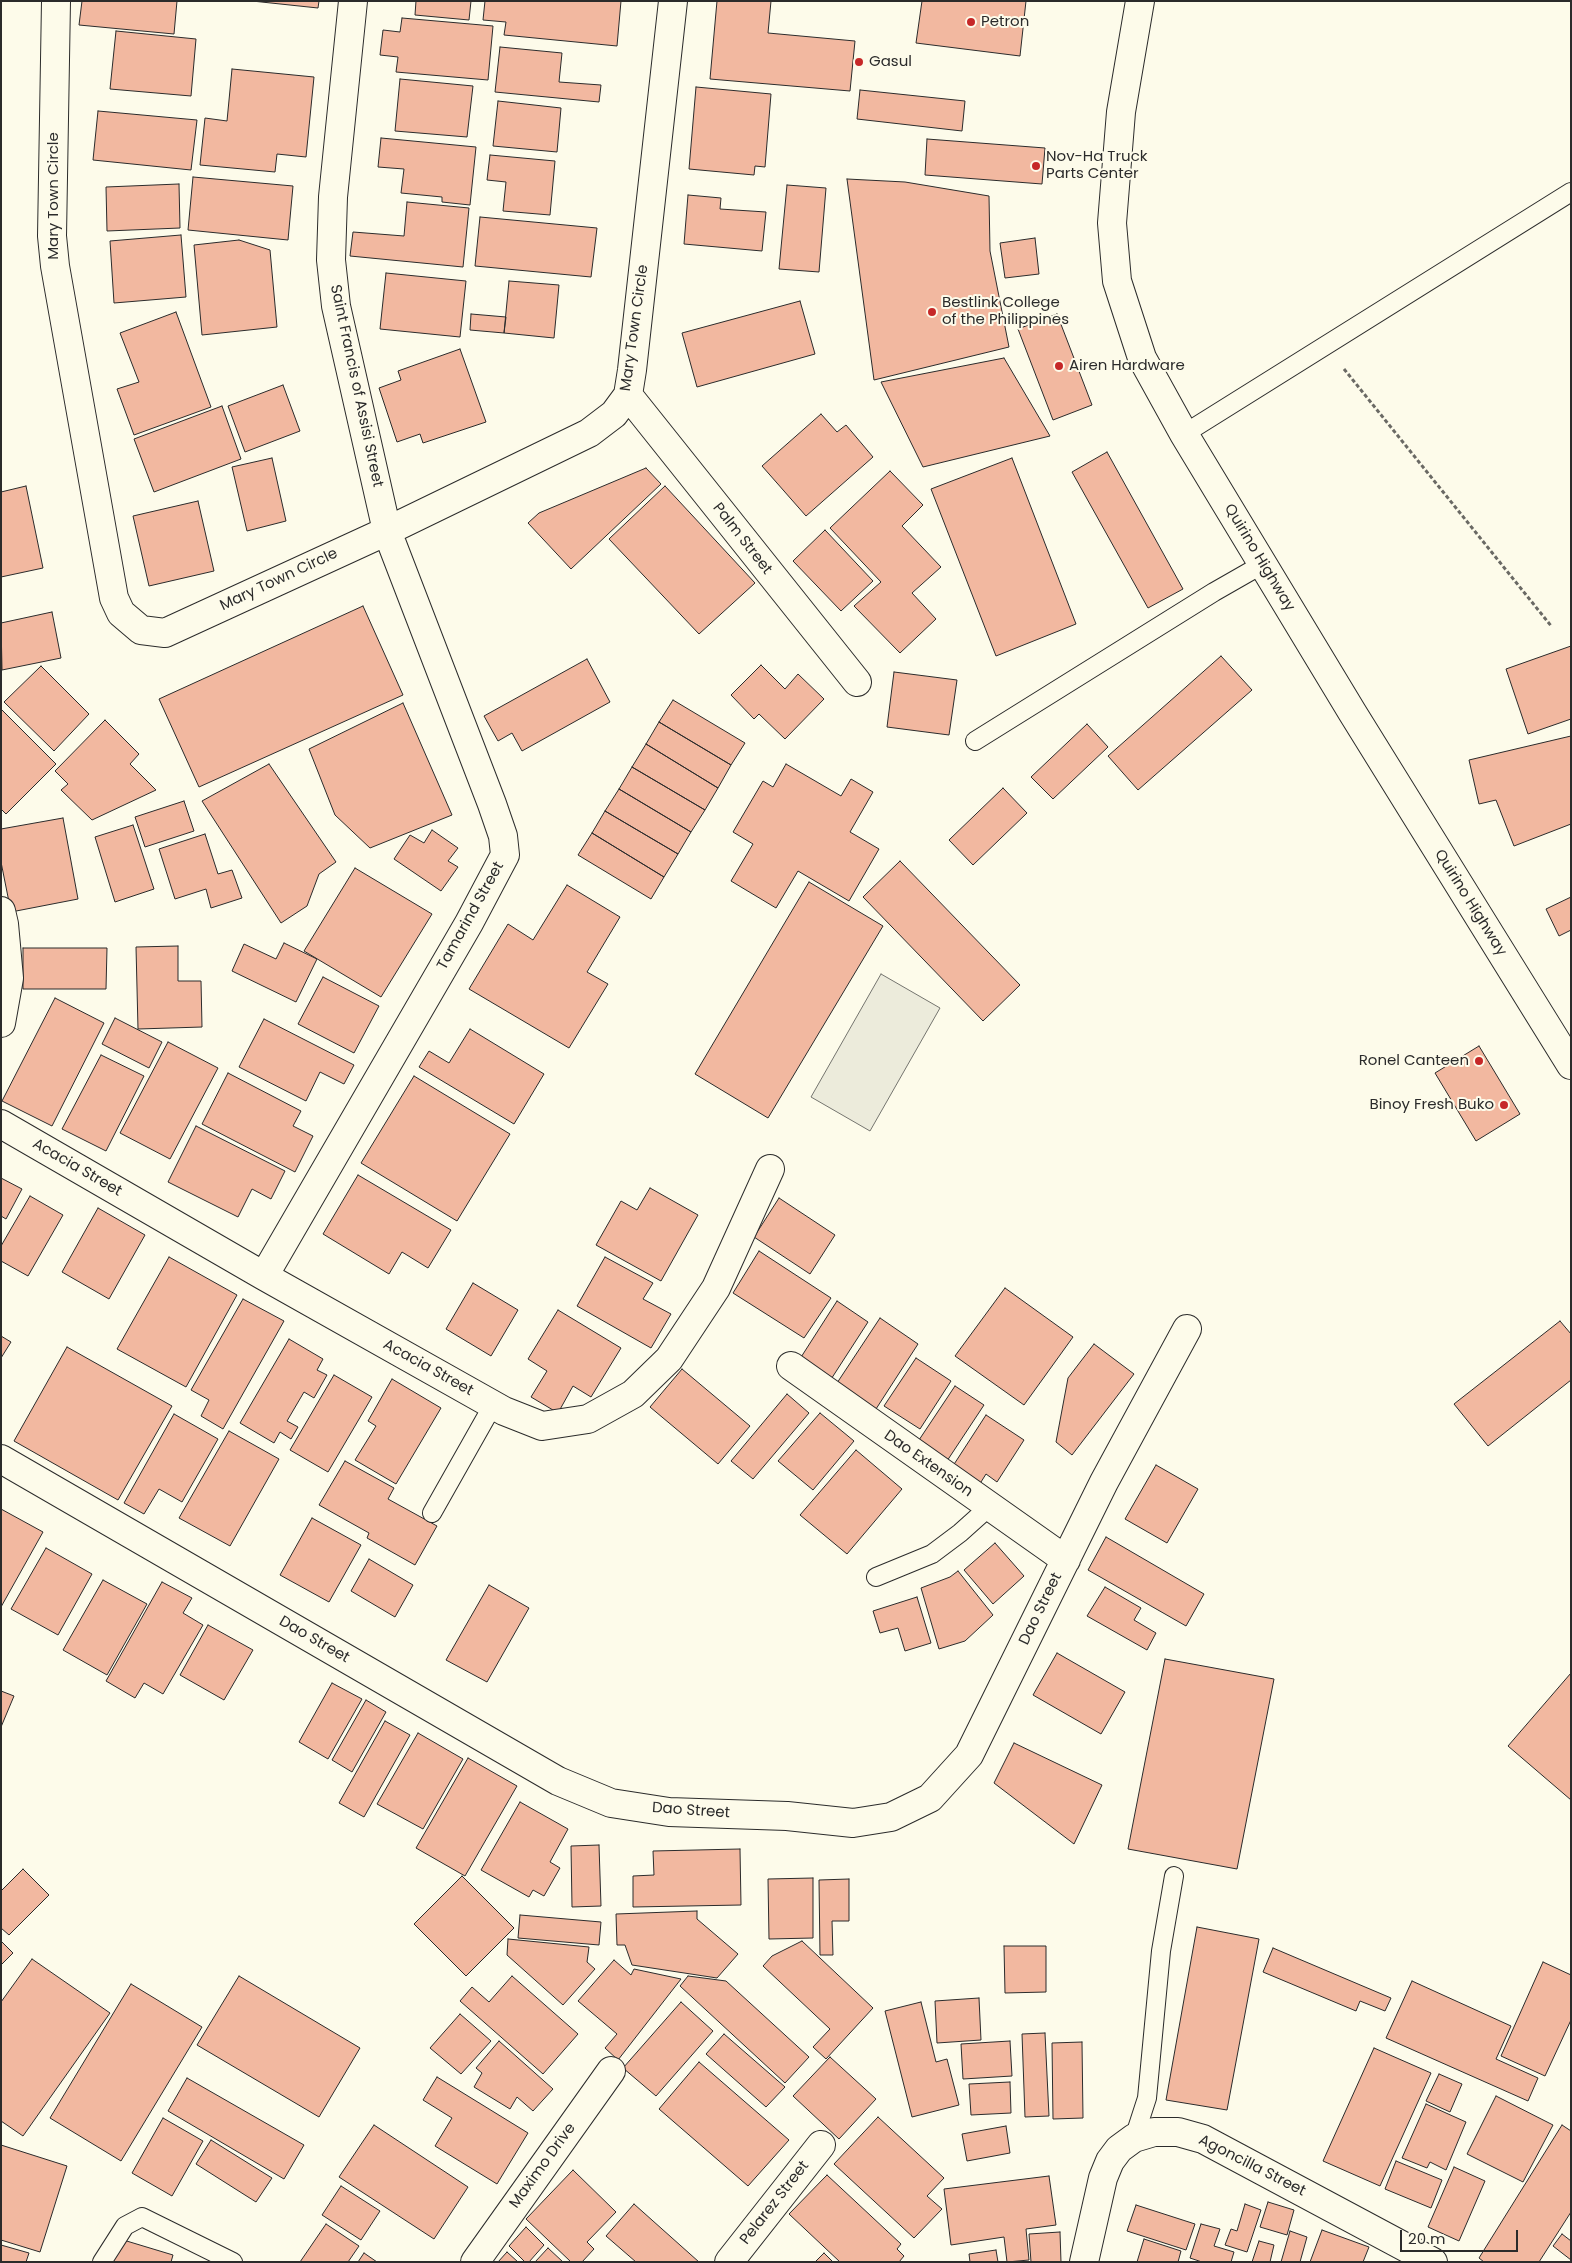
<!DOCTYPE html>
<html>
<head>
<meta charset="utf-8">
<style>
  body { margin:0 }
  #map { position:relative; width:1572px; height:2263px; overflow:hidden; background:#fdfbea; font-family:Poppins,sans-serif }
  canvas { display:block }
  .frame { position:absolute; inset:0; border:2px solid #2b2b2b; pointer-events:none }
  .scale { position:absolute; left:1400px; top:2230px; width:118px; height:22px; box-sizing:border-box; border:2px solid #2b2b2b; border-top:0; padding-left:6px; font-size:15px; line-height:18px; white-space:nowrap; color:#2b2b2b; -webkit-text-stroke:4px #fdfbea; paint-order:stroke }
</style>
</head>
<body>
<div id="map">
<canvas width="1572" height="2263"></canvas>
<div class="frame"></div>
<div class="scale">20 m</div>
</div>
<script>
const context = document.querySelector('canvas').getContext('2d');
context.lineJoin = 'round';
function fillPath(path, color) { context.fillStyle = color; context.fill(path, 'evenodd'); }
const toPath = rows => new Path2D(rows.map(r => 'M' + r).join(''));
function strokePath(path, color, width, dash) { context.strokeStyle = color; context.lineWidth = width; context.lineCap = dash ? 'butt' : 'round'; context.setLineDash(dash || []); context.stroke(path); }
function label(font, color, halo, rows, align = 'center') {
  context.font = font + ' Poppins,sans-serif'; context.lineWidth = 4; context.setLineDash([]); context.textBaseline = 'middle'; context.strokeStyle = halo; context.fillStyle = color; for (const [text, x, y, turn = 0] of rows) {
    context.save(); context.translate(x, y); context.rotate((+turn || 0) * Math.PI / 180); context.textAlign = isNaN(turn) ? turn : align; if (halo) context.strokeText(text, 0, 0); context.fillText(text, 0, 0); context.restore();
  }
}
const green = toPath([
  [881,974,940,1008,870,1131,811,1097,881,974]
]);
fillPath(green, '#ecebdb');
strokePath(green, '#74746e', 1);
const building = toPath([
  [82,1,177,1,174,34,79,25,82,1],
  [252,1,319,1,318,8,252,1],
  [416,1,471,1,469,20,415,15,416,1],
  [485,1,621,1,617,46,504,35,506,22,483,20,485,1],
  [717,1,771,1,768,33,855,41,850,91,710,79,717,1],
  [922,1,1026,1,1020,56,916,43,922,1],
  [402,18,493,26,488,80,396,72,398,57,380,55,383,30,400,32,402,18],
  [116,31,196,39,191,96,110,89,116,31],
  [500,47,562,53,559,82,601,85,599,102,495,92,500,47],
  [232,69,314,77,306,157,277,154,275,172,200,165,205,118,227,121,232,69],
  [400,79,473,86,467,137,395,131,400,79],
  [696,87,771,94,765,167,755,166,754,175,689,169,696,87],
  [860,90,965,101,962,131,857,119,860,90],
  [498,101,561,108,557,152,493,146,498,101],
  [98,111,197,120,191,170,93,160,98,111],
  [381,138,476,147,470,205,442,202,442,197,401,193,404,169,378,167,381,138],
  [927,139,1045,148,1042,184,925,175,927,139],
  [490,155,555,161,550,215,503,211,506,182,487,180,490,155],
  [193,177,293,186,288,240,188,230,193,177],
  [847,179,905,182,989,196,990,251,1009,347,874,380,847,179],
  [179,184,180,228,107,231,106,187,179,184],
  [787,185,826,188,819,272,779,269,787,185],
  [688,195,721,198,720,209,766,212,762,251,684,244,688,195],
  [407,202,469,208,463,267,350,256,353,232,404,236,407,202],
  [480,217,597,228,591,277,475,266,480,217],
  [181,235,186,297,114,303,110,241,181,235],
  [1035,238,1039,274,1005,278,1000,243,1035,238],
  [239,240,270,250,277,327,202,335,194,245,239,240],
  [386,273,466,281,460,337,380,329,386,273],
  [509,281,559,285,554,338,504,333,509,281],
  [800,301,815,354,697,387,682,333,800,301],
  [176,312,211,407,134,435,117,389,139,382,120,333,176,312],
  [471,314,506,317,504,333,470,330,471,314],
  [1057,314,1092,405,1053,420,1018,329,1057,314],
  [460,349,486,422,423,443,420,434,397,442,379,388,401,380,398,371,460,349],
  [1004,358,1050,436,923,467,881,382,1004,358],
  [283,385,300,431,245,452,228,406,283,385],
  [222,406,241,459,154,492,134,439,222,406],
  [821,414,837,432,846,425,873,457,806,516,762,466,821,414],
  [1107,452,1183,589,1148,608,1072,472,1107,452],
  [272,458,286,521,247,531,232,467,272,458],
  [1012,458,1076,624,996,656,931,489,1012,458],
  [646,468,661,484,571,569,528,523,539,513,646,468],
  [890,471,923,505,902,526,941,567,912,593,936,619,900,653,854,606,881,582,830,528,890,471],
  [26,486,43,568,1,577,1,492,26,486],
  [665,486,755,583,699,634,609,539,665,486],
  [198,501,214,571,149,586,133,516,198,501],
  [825,530,873,581,841,611,793,561,825,530],
  [363,606,403,695,199,787,159,699,363,606],
  [52,612,61,658,2,670,1,623,52,612],
  [1571,646,1571,719,1528,734,1506,669,1571,646],
  [1221,656,1252,690,1138,790,1108,756,1221,656],
  [587,659,610,702,522,751,512,733,498,741,484,716,587,659],
  [761,665,785,689,798,674,824,699,785,739,759,714,754,719,731,695,761,665],
  [41,666,89,714,54,751,4,702,41,666],
  [894,672,957,680,949,735,887,727,894,672],
  [673,700,745,743,731,765,659,722,673,700],
  [403,703,452,815,370,848,335,815,309,749,403,703],
  [1,709,56,764,6,814,1,809,1,709],
  [105,720,139,754,130,764,156,790,92,820,61,790,68,784,55,771,105,720],
  [659,722,731,765,718,788,646,744,659,722],
  [1087,724,1108,747,1053,799,1031,777,1087,724],
  [1571,736,1571,824,1514,846,1496,800,1479,804,1469,760,1571,736],
  [646,744,718,788,705,810,632,767,646,744],
  [269,764,336,862,319,874,307,906,281,923,202,801,269,764],
  [786,764,841,796,851,779,873,792,850,832,879,849,849,901,798,871,776,908,731,881,753,844,733,832,763,781,773,787,786,764],
  [632,767,705,810,691,832,619,789,632,767],
  [1003,788,1027,813,973,865,949,840,1003,788],
  [619,789,691,832,678,854,605,811,619,789],
  [184,801,194,831,145,847,135,817,184,801],
  [605,811,678,854,664,877,592,833,605,811],
  [63,818,78,899,11,912,1,862,1,829,63,818],
  [133,825,154,889,115,902,95,837,133,825],
  [432,830,458,848,448,861,458,867,441,891,394,859,410,835,424,843,432,830],
  [592,833,664,877,651,899,578,855,592,833],
  [205,834,218,874,232,870,242,898,211,908,206,889,175,899,159,849,205,834],
  [900,861,1020,985,983,1021,863,897,900,861],
  [355,868,432,914,381,997,304,951,355,868],
  [809,882,883,926,768,1118,695,1074,809,882],
  [567,885,620,917,587,972,608,984,569,1048,469,989,508,924,533,940,567,885],
  [1571,897,1571,930,1559,936,1546,909,1571,897],
  [284,943,317,959,296,1002,232,971,244,944,276,959,284,943],
  [178,946,178,981,201,981,202,1027,138,1029,136,947,178,946],
  [23,948,107,948,106,989,23,989,23,948],
  [323,977,379,1006,354,1053,298,1024,323,977],
  [55,998,104,1023,52,1126,2,1101,55,998],
  [115,1018,162,1042,149,1068,102,1044,115,1018],
  [264,1019,354,1065,344,1084,320,1072,306,1101,239,1067,264,1019],
  [470,1029,544,1074,514,1124,419,1067,429,1051,449,1063,470,1029],
  [168,1042,218,1068,170,1159,120,1133,168,1042],
  [1479,1046,1520,1114,1476,1141,1435,1073,1479,1046],
  [101,1055,144,1076,106,1151,62,1129,101,1055],
  [228,1073,301,1111,293,1126,313,1136,295,1172,202,1124,228,1073],
  [414,1076,510,1134,457,1221,361,1163,414,1076],
  [196,1126,285,1171,271,1199,252,1189,238,1217,168,1182,196,1126],
  [358,1175,451,1230,428,1268,402,1252,389,1274,323,1234,358,1175],
  [1,1178,22,1189,6,1219,1,1216,1,1178],
  [650,1188,698,1215,661,1281,596,1245,621,1201,637,1210,650,1188],
  [30,1196,63,1215,28,1276,1,1261,1,1246,30,1196],
  [779,1198,835,1235,810,1274,754,1237,779,1198],
  [98,1208,145,1235,109,1299,62,1272,98,1208],
  [759,1251,831,1298,804,1338,733,1293,759,1251],
  [169,1257,237,1295,186,1387,117,1349,169,1257],
  [605,1257,653,1283,643,1299,671,1314,651,1348,577,1306,605,1257],
  [473,1283,518,1310,491,1356,446,1329,473,1283],
  [1005,1288,1073,1337,1024,1405,955,1356,1005,1288],
  [243,1299,284,1321,223,1429,201,1416,209,1400,191,1390,243,1299],
  [837,1301,868,1322,826,1387,796,1365,837,1301],
  [558,1310,621,1348,591,1397,573,1386,558,1413,531,1397,547,1371,528,1359,558,1310],
  [880,1318,918,1344,876,1409,837,1383,880,1318],
  [1560,1321,1571,1334,1571,1380,1488,1446,1454,1404,1560,1321],
  [1,1336,11,1342,1,1358,1,1336],
  [289,1339,323,1359,317,1370,327,1375,314,1398,304,1392,287,1421,298,1427,291,1439,280,1432,274,1443,240,1423,289,1339],
  [1094,1344,1134,1374,1072,1455,1056,1442,1068,1378,1094,1344],
  [67,1347,172,1406,118,1500,14,1441,67,1347],
  [916,1358,951,1381,920,1429,884,1406,916,1358],
  [682,1369,750,1426,718,1464,650,1407,682,1369],
  [334,1375,372,1397,328,1472,290,1450,334,1375],
  [392,1379,441,1408,396,1484,355,1460,376,1426,368,1421,392,1379],
  [955,1386,984,1405,945,1464,915,1446,955,1386],
  [787,1394,809,1413,753,1479,731,1461,787,1394],
  [820,1413,854,1441,813,1490,778,1461,820,1413],
  [174,1414,218,1439,182,1502,159,1489,144,1514,124,1503,174,1414],
  [986,1415,1024,1440,997,1482,986,1474,976,1490,949,1472,986,1415],
  [229,1431,279,1459,230,1546,179,1518,229,1431],
  [856,1450,902,1489,847,1554,800,1515,856,1450],
  [345,1461,394,1488,388,1499,437,1526,415,1565,367,1538,369,1533,319,1505,345,1461],
  [1156,1465,1198,1489,1167,1543,1125,1519,1156,1465],
  [1,1509,43,1532,1,1607,1,1509],
  [312,1518,361,1545,329,1602,280,1575,312,1518],
  [1106,1537,1204,1594,1186,1626,1088,1570,1106,1537],
  [995,1543,1024,1576,993,1604,964,1570,995,1543],
  [46,1548,92,1574,58,1635,11,1609,46,1548],
  [369,1559,413,1585,395,1617,351,1591,369,1559],
  [958,1571,993,1615,965,1641,939,1649,921,1588,950,1577,958,1571],
  [103,1580,147,1604,107,1675,63,1650,103,1580],
  [162,1582,192,1598,183,1613,203,1625,163,1694,144,1683,135,1698,106,1681,162,1582],
  [489,1585,529,1608,487,1682,446,1660,489,1585],
  [1105,1587,1141,1608,1134,1620,1156,1633,1147,1650,1087,1616,1105,1587],
  [917,1597,931,1643,905,1651,898,1628,880,1633,873,1611,917,1597],
  [208,1625,253,1650,224,1700,180,1675,208,1625],
  [1057,1653,1125,1692,1101,1734,1033,1695,1057,1653],
  [1165,1659,1274,1679,1237,1869,1128,1849,1165,1659],
  [1571,1673,1571,1800,1508,1746,1571,1673],
  [332,1683,362,1699,328,1759,299,1742,332,1683],
  [1,1691,14,1696,1,1727,1,1691],
  [366,1700,386,1712,352,1772,332,1760,366,1700],
  [385,1721,410,1735,364,1817,339,1803,385,1721],
  [418,1733,463,1759,423,1829,377,1804,418,1733],
  [1014,1743,1102,1785,1074,1844,994,1783,1014,1743],
  [468,1758,517,1786,465,1876,416,1848,468,1758],
  [520,1802,568,1829,550,1862,560,1868,544,1896,533,1890,529,1897,481,1870,520,1802],
  [599,1845,601,1906,572,1907,571,1846,599,1845],
  [740,1849,741,1905,633,1907,633,1876,654,1875,653,1851,740,1849],
  [23,1869,49,1895,9,1935,1,1928,1,1891,23,1869],
  [462,1876,514,1928,466,1976,414,1924,462,1876],
  [813,1878,813,1938,769,1939,768,1879,813,1878],
  [849,1879,849,1921,832,1921,833,1955,820,1955,819,1880,849,1879],
  [697,1911,697,1919,738,1954,717,1978,632,1965,625,1945,617,1945,616,1914,697,1911],
  [520,1915,601,1922,599,1945,518,1938,520,1915],
  [1197,1927,1259,1939,1227,2110,1166,2100,1197,1927],
  [508,1939,589,1947,587,1962,595,1969,563,2005,507,1955,508,1939],
  [1,1941,13,1953,1,1965,1,1941],
  [802,1941,873,2008,826,2059,813,2047,830,2029,763,1966,772,1956,802,1941],
  [1004,1946,1046,1946,1046,1992,1005,1993,1004,1946],
  [1273,1948,1391,1998,1385,2011,1360,2001,1356,2011,1263,1972,1273,1948],
  [32,1959,110,2013,23,2136,1,2121,1,2002,32,1959],
  [614,1960,631,1975,634,1969,681,1979,618,2060,605,2048,617,2034,578,2001,614,1960],
  [1543,1962,1571,1975,1571,2020,1545,2076,1501,2056,1543,1962],
  [239,1976,360,2048,319,2117,197,2045,239,1976],
  [512,1976,578,2034,543,2074,460,2001,472,1987,489,2002,512,1976],
  [688,1976,726,1981,809,2057,785,2083,680,1986,688,1976],
  [1412,1981,1511,2026,1496,2059,1538,2078,1528,2101,1386,2038,1412,1981],
  [131,1984,202,2027,121,2161,50,2118,131,1984],
  [979,1998,981,2040,937,2043,935,2001,979,1998],
  [681,2002,713,2031,656,2096,623,2068,681,2002],
  [921,2002,936,2062,947,2059,959,2105,912,2117,885,2011,921,2002],
  [460,2014,491,2041,461,2074,430,2048,460,2014],
  [1045,2033,1049,2116,1025,2117,1022,2034,1045,2033],
  [724,2034,785,2087,766,2107,706,2054,724,2034],
  [499,2041,553,2089,533,2111,517,2097,510,2109,474,2087,482,2073,476,2068,499,2041],
  [1010,2041,1012,2076,963,2079,961,2044,1010,2041],
  [1082,2042,1083,2118,1053,2119,1052,2043,1082,2042],
  [1374,2048,1431,2073,1380,2186,1323,2161,1374,2048],
  [830,2057,876,2099,839,2139,793,2096,830,2057],
  [699,2062,789,2140,748,2186,659,2109,699,2062],
  [1439,2074,1462,2084,1450,2112,1426,2101,1439,2074],
  [437,2077,528,2133,497,2184,435,2146,452,2118,423,2100,437,2077],
  [187,2078,304,2145,284,2179,168,2111,187,2078],
  [1010,2082,1011,2113,971,2115,969,2084,1010,2082],
  [1496,2096,1553,2125,1523,2182,1467,2154,1496,2096],
  [1426,2104,1466,2122,1446,2170,1430,2162,1427,2168,1402,2158,1426,2104],
  [878,2117,944,2178,927,2196,942,2209,914,2238,834,2164,878,2117],
  [163,2118,203,2141,172,2196,132,2173,163,2118],
  [374,2125,468,2187,434,2239,339,2177,374,2125],
  [1562,2125,1571,2131,1571,2212,1539,2262,1484,2262,1479,2258,1562,2125],
  [1006,2126,1010,2153,967,2161,962,2134,1006,2126],
  [211,2140,272,2178,256,2202,196,2164,211,2140],
  [1,2145,67,2166,40,2252,1,2240,1,2145],
  [1396,2161,1442,2180,1431,2208,1385,2189,1396,2161],
  [1454,2167,1485,2181,1459,2241,1428,2227,1454,2167],
  [573,2170,616,2212,587,2242,594,2249,582,2262,571,2262,526,2219,573,2170],
  [827,2175,901,2244,897,2249,904,2256,899,2262,840,2262,789,2214,827,2175],
  [1049,2176,1056,2225,1026,2229,1029,2260,1007,2262,1004,2237,951,2245,944,2189,1049,2176],
  [341,2186,380,2211,361,2240,322,2215,341,2186],
  [1268,2202,1294,2210,1287,2235,1260,2227,1268,2202],
  [634,2204,699,2262,636,2262,606,2236,634,2204],
  [1245,2204,1261,2210,1247,2252,1225,2245,1231,2229,1237,2231,1245,2204],
  [1136,2205,1195,2224,1186,2250,1127,2231,1136,2205],
  [326,2224,359,2246,348,2262,300,2262,326,2224],
  [1201,2224,1220,2229,1214,2246,1234,2252,1231,2262,1202,2262,1190,2258,1201,2224],
  [526,2227,544,2245,529,2262,525,2262,509,2246,526,2227],
  [1322,2230,1369,2247,1363,2262,1310,2262,1322,2230],
  [1290,2231,1307,2237,1300,2262,1281,2262,1290,2231],
  [1060,2232,1061,2262,1031,2262,1029,2234,1060,2232],
  [1562,2234,1571,2241,1571,2260,1553,2246,1562,2234],
  [120,2239,173,2255,171,2262,113,2262,120,2239],
  [1144,2239,1181,2251,1178,2262,1137,2262,1144,2239],
  [1259,2241,1274,2245,1270,2262,1252,2262,1259,2241],
  [1,2245,29,2253,26,2262,1,2262,1,2245],
  [548,2248,563,2262,535,2262,548,2248],
  [996,2250,998,2262,970,2262,969,2254,996,2250],
  [507,2252,518,2262,498,2262,507,2252],
  [364,2253,377,2262,358,2262,364,2253],
  [824,2253,833,2262,815,2262,824,2253]
]);
fillPath(building, '#f2b8a0');
strokePath(building, '#2b2b2b', 1);
const lane = toPath([
  [1184,434,1571,192],
  [975,741,1214,592,1263,564],
  [432,1513,493,1405],
  [876,1577,932,1554,960,1533,989,1507],
  [1134,2138,1147,2098,1161,1951,1174,1876],
  [102,2262,125,2226,142,2217,233,2262]
]);
const street = toPath([
  [56,1,52,236,55,266,114,598,121,613,141,630,165,633,387,531,589,433,614,414,628,395,632,370,673,1],
  [628,395,857,682],
  [1,911,4,924,9,978,1,1023],
  [1,1124,264,1276,504,1411,542,1426,588,1419,633,1394,669,1359,716,1288,770,1169],
  [264,1276,469,923,505,855,503,836,492,804,387,531,336,306,331,260,333,197,353,1],
  [791,1366,1066,1560],
  [1,1459,558,1781,611,1803,669,1812,787,1816,853,1823,891,1817,930,1798,969,1755,1104,1482,1187,1329],
  [475,2262,611,2071],
  [729,2262,821,2145],
  [1084,2262,1103,2178,1110,2161,1119,2149,1134,2138,1154,2132,1178,2132,1203,2139,1433,2262]
]);
const primary = toPath([
  [1140,1,1121,112,1112,223,1117,281,1142,358,1184,434,1352,712,1571,1065]
]);
strokePath(lane, '#2b2b2b', 20);
strokePath(street, '#2b2b2b', 30);
strokePath(primary, '#2b2b2b', 30);
strokePath(toPath([
  [1344,369,1552,627]
]), '#6a6964', 3, [4, 2.5]);
strokePath(lane, '#fdfbea', 18);
strokePath(street, '#fdfbea', 28);
strokePath(primary, '#fdfbea', 28);
for (const [x, y, r, color] of [
  [971,22,5,"#c62828"],
  [859,62,5,"#c62828"],
  [1036,166,5,"#c62828"],
  [932,312,5,"#c62828"],
  [1059,366,5,"#c62828"],
  [1479,1061,5,"#c62828"],
  [1504,1105,5,"#c62828"]
]) { const dot = new Path2D(); dot.arc(x, y, r, 0, 2 * Math.PI); context.fillStyle = color; context.fill(dot); strokePath(dot, '#fdfbea', 2); }
label('15px', '#2b2b2b', '#fdfbea', [
  ["Petron",981,22],
  ["Gasul",869,62],
  ["Nov-Ha Truck",1046,157],
  ["Parts Center",1046,174],
  ["Bestlink College",942,303],
  ["of the Philippines",942,320],
  ["Airen Hardware",1069,366],
  ["Ronel Canteen",1469,1061,"right"],
  ["Binoy Fresh Buko",1494,1105,"right"]
], 'left');
label('15px', '#2b2b2b', '#fdfbea', [
  ["Mary Town Circle",54,196,-90],
  ["Mary Town Circle",635,328,-82],
  ["Saint Francis of Assisi Street",356,386,78],
  ["Palm Street",742,539,52],
  ["Quirino Highway",1259,558,59],
  ["Mary Town Circle",279,580,-25],
  ["Quirino Highway",1470,903,58],
  ["Tamarind Street",471,916,-61],
  ["Acacia Street",77,1168,30],
  ["Acacia Street",428,1368,29],
  ["Dao Extension",928,1464,35],
  ["Dao Street",1041,1609,-64],
  ["Dao Street",314,1640,30],
  ["Dao Street",691,1811,4],
  ["Maximo Drive",543,2166,-54],
  ["Agoncilla Street",1252,2166,27],
  ["Pelarez Street",775,2203,-52]
]);
</script>
</body>
</html>
